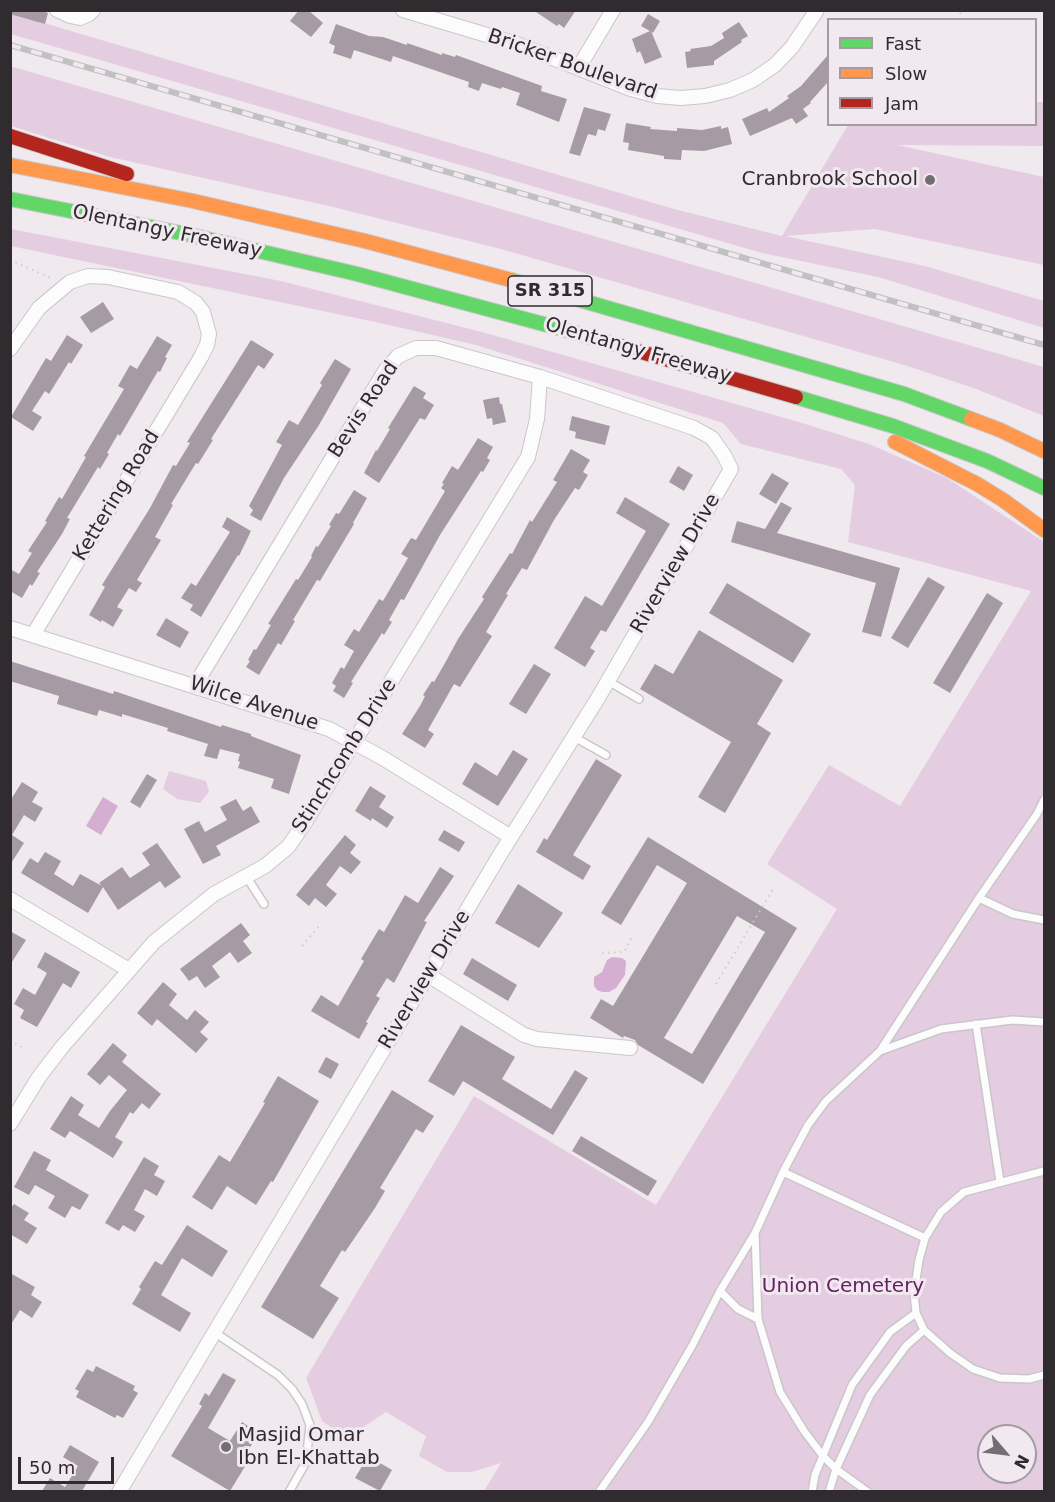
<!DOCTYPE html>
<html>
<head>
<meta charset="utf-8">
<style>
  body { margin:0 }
  #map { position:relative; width:1055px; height:1502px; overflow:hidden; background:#f0eaef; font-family:"DejaVu Sans",sans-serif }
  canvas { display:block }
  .frame { position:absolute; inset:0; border:12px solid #2f2b2e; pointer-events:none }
  .legend { position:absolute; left:827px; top:18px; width:210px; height:108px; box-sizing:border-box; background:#f2e8f0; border:2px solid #a49ca2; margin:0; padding:8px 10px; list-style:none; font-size:18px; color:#2f2b2e }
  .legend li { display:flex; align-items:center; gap:12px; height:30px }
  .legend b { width:30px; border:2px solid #a49ca2 }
  .north { position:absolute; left:977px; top:1424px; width:60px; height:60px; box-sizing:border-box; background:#f2e8f0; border:2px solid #a49ca2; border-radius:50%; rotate:118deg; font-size:16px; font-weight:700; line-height:24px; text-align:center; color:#2f2b2e }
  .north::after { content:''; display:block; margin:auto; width:21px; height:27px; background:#736e72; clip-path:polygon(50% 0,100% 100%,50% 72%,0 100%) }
  .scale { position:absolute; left:18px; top:1457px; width:96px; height:27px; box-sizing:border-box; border:3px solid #2f2b2e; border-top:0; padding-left:8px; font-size:18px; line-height:21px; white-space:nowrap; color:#2f2b2e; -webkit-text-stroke:4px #f2e8f0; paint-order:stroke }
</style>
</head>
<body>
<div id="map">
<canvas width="1055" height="1502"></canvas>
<div class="frame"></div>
<ul class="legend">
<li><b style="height:8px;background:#63d668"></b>Fast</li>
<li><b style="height:8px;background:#ff974d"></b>Slow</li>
<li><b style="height:8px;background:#b3261e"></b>Jam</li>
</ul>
<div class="north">N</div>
<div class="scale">50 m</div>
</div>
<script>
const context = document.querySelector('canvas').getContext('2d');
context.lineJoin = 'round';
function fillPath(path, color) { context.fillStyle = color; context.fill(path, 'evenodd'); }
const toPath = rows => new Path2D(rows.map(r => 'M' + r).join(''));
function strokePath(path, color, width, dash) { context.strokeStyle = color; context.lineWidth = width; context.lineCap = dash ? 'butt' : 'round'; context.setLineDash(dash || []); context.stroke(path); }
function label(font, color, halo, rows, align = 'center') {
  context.font = font + ' "DejaVu Sans",sans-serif'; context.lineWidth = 6; context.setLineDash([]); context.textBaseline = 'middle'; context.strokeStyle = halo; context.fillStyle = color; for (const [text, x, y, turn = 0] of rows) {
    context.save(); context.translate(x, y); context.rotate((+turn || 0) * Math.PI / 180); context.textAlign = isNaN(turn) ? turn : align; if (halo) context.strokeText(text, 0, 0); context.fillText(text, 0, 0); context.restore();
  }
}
fillPath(toPath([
  [10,13,674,209,782,236,848,125,1036,124,1036,102,1044,102,1044,146,897,145,1044,177,1044,265,875,229,785,236,925,266,1044,301,1044,328,878,277,762,253,11,34],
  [10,66,1044,367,1044,416,976,389,904,365,501,249,333,207,110,157,11,126],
  [11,229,281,281,482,332,799,422,869,444,947,478,1044,542,1044,1491,484,1491,501,1463,472,1472,447,1472,419,1456,426,1436,386,1412,347,1438,322,1421,306,1378,474,1096,656,1205,837,909,767,864,829,765,900,806,1031,591,848,542,855,485,841,469,741,444,723,423,476,345,380,323,11,246],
  [989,1436,1025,1436,1025,1472,989,1472],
  [169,771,206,781,209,792,200,803,177,799,163,789]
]), '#e4cde1');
fillPath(toPath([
  [103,797,118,806,101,835,86,826],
  [612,957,622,958,626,961,625,975,616,988,609,992,602,992,597,990,594,986,594,977,602,972,607,960]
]), '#d6aed1');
fillPath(toPath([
  [10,10,41,10,48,13,45,24,10,14],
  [299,10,308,10,323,23,311,37,290,21],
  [533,10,576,10,564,28,559,24,557,26],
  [648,14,660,21,653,33,651,31,662,57,645,64,640,51,637,53,632,39,650,31,641,26],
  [739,22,748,36,741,40,742,42,714,61,714,65,687,68,685,52,691,51,690,49,711,46,724,38,722,33],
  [336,24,369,36,383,37,407,45,407,43,442,55,442,53,455,57,456,55,542,86,541,91,567,99,559,122,516,105,520,93,502,87,501,89,482,83,479,91,468,87,469,82,393,56,391,62,354,50,351,59,333,53,335,46,329,43],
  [828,55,828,82,810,102,811,103,803,109,808,116,796,124,792,118,750,136,742,119,767,108,769,112,789,98,787,96,801,86],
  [584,107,611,114,605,131,598,129,596,136,588,134,580,156,569,153],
  [626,123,651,127,650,129,677,131,677,128,702,130,721,126,721,129,728,127,732,144,704,151,682,150,681,160,664,159,664,156,628,150,629,143,623,142],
  [103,302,114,319,91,333,80,317],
  [67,335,83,345,71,364,69,362,49,394,45,391,32,411,42,417,33,431,11,417,46,358,51,361],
  [157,336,172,345,165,357,167,358,160,372,158,371,120,436,118,434,107,453,109,454,100,469,98,467,67,518,70,519,62,534,37,572,40,573,32,586,30,584,22,598,10,591,10,569,19,574,32,553,28,551,47,522,45,521,59,497,62,499,86,457,84,456,124,389,118,386,130,365,137,369],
  [251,340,274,354,264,369,258,365,211,439,213,440,198,464,196,463,171,504,173,505,155,537,161,540,137,580,142,583,136,592,129,588,117,607,123,610,113,627,102,620,101,622,89,615,105,587,102,585,150,508,173,465,176,466,190,443,187,442],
  [335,359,351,369,319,425,284,478,261,521,250,515,253,510,249,506,282,445,276,442,289,420,298,425,322,385,320,383],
  [414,386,426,393,423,398,434,405,425,420,420,418,379,483,364,473,376,450,377,451,390,429,388,428],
  [499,397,500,404,502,404,506,422,493,425,492,418,487,419,483,400],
  [572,416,610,426,605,445,575,438,576,432,569,430],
  [478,438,493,447,487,458,490,460,483,472,481,471,440,535,404,600,401,599,389,620,392,622,384,635,382,633,351,682,353,683,344,698,333,691,336,686,332,683,341,667,344,669,354,651,344,645,354,629,359,632,379,599,383,601,408,558,401,554,411,538,416,540,445,491,441,488,444,484,442,483,452,466,458,470],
  [571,449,590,460,583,472,588,475,579,490,575,488,554,520,527,570,522,568,506,594,508,595,486,632,492,636,460,687,454,684,428,730,434,734,425,748,402,734,420,706,425,696,423,695,432,681,434,682,445,663,458,639,484,599,482,597,510,553,512,554,530,520,532,522,557,482,553,480],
  [678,466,693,475,684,491,669,482],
  [772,473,789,483,776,504,759,494],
  [354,490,367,498,353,523,354,524,320,581,317,580,293,620,295,621,281,645,278,643,259,675,246,667,250,661,248,660,254,649,256,650,271,625,268,624,296,579,298,580,312,557,311,556,316,546,318,547,331,526,329,525,336,513,339,514],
  [625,497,670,524,606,632,601,630,590,648,595,651,585,667,554,648,585,596,602,606,646,531,616,513],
  [781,502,792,508,777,533,900,568,881,637,862,632,876,583,731,542,737,521,765,529],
  [227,517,251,531,239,556,238,555,201,617,190,610,193,605,181,598,191,583,196,586,230,532,222,527],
  [928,577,945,587,908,648,891,638],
  [727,583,811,634,793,663,709,613],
  [987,593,1003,603,950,693,933,683],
  [166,618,189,632,180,648,156,635],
  [699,630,783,680,757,724,771,733,725,813,698,797,731,742,640,689,655,664,673,674],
  [10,661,113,694,114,691,221,727,222,725,251,734,251,736,301,755,289,794,271,788,274,779,238,768,240,762,238,761,240,754,220,749,217,759,204,756,208,744,167,731,168,728,122,714,122,717,99,710,97,716,57,704,59,696,10,681],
  [534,664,551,674,526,714,509,704],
  [513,750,528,759,498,806,462,784,475,762,497,776],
  [596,759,622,775,573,855,591,866,583,880,536,852,544,838,547,840],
  [147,774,157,780,140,808,130,802],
  [22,782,38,792,32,802,43,808,35,822,24,815,12,835,24,843,10,865,10,801],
  [370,786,386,796,379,807,394,817,387,828,372,818,371,821,355,811],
  [236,799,243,811,251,806,260,822,216,846,221,855,203,864,184,829,199,821,205,832,227,820,220,807],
  [444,830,465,842,459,852,438,840],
  [345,835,356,845,350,853,361,862,351,874,340,866,326,885,337,894,326,907,315,898,309,906,296,895],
  [648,837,797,928,703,1084,638,1045,635,1040,624,1036,623,1038,590,1018,601,999,613,1006,687,883,657,865,621,925,601,913],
  [737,916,765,932,692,1054,664,1038],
  [157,843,181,877,165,888,160,881,118,910,103,887,88,913,21,873,30,858,38,863,45,852,61,861,54,874,73,886,80,874,102,886,99,883,122,867,130,878,150,865,142,853],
  [440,867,454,876,424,921,427,922,394,983,387,978,376,996,380,998,366,1022,368,1023,359,1039,311,1011,321,995,338,1006,364,961,361,959,379,929,384,932,405,895,418,903],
  [518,884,563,913,539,948,495,923],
  [241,923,250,935,243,941,252,953,238,963,230,952,212,966,220,977,205,988,197,976,189,981,180,969],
  [10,931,26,940,10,965],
  [45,952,80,972,71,988,63,983,37,1027,20,1018,24,1010,14,1004,23,988,35,995,47,973,37,967],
  [472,958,517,985,508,1001,463,974],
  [163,982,177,994,169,1005,187,1020,195,1010,209,1022,200,1032,208,1039,196,1053,157,1019,152,1026,137,1013],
  [461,1025,515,1057,502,1079,551,1109,575,1070,588,1078,553,1135,463,1081,454,1096,428,1081],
  [113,1043,127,1055,122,1062,161,1094,149,1109,142,1103,133,1114,130,1112,115,1137,123,1142,113,1158,70,1131,65,1138,50,1129,71,1096,84,1105,78,1115,99,1128,110,1111,127,1090,109,1075,100,1085,87,1074],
  [326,1057,339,1064,331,1079,318,1072],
  [278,1076,319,1101,273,1182,271,1181,256,1205,227,1186,212,1210,192,1197,219,1155,230,1162,265,1103,263,1102],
  [392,1090,434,1116,423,1133,416,1129,380,1188,385,1191,375,1208,345,1252,342,1250,320,1286,339,1298,313,1339,261,1307],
  [581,1136,657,1181,648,1196,572,1151],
  [34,1151,51,1160,46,1170,89,1195,80,1210,72,1206,65,1218,48,1208,55,1196,35,1185,29,1195,14,1187],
  [144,1157,159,1166,154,1175,165,1181,157,1196,145,1189,134,1210,145,1216,135,1232,123,1225,119,1231,105,1223],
  [14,1204,29,1213,24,1220,37,1228,27,1244,10,1234,10,1209],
  [187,1225,228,1251,212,1277,182,1258,161,1295,191,1313,180,1332,132,1304,141,1289,139,1287,155,1261,162,1265],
  [10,1273,35,1287,31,1295,42,1302,32,1318,20,1310,10,1326],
  [96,1366,135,1386,133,1390,138,1393,123,1418,117,1415,115,1418,76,1397,79,1391,75,1389,87,1369,93,1372],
  [223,1373,236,1380,208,1428,230,1441,242,1422,259,1433,247,1452,252,1455,230,1491,171,1456,202,1406,199,1404,205,1393,209,1396],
  [70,1445,99,1462,82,1491,42,1491,50,1478,65,1487,78,1466,63,1457],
  [368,1456,392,1470,380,1491,355,1478]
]), '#a69aa5');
const lane = toPath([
  [608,681,639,699],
  [574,737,606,755],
  [246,876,264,904],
  [979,898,1013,914,1044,920],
  [976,1024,1000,1182],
  [880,1051,941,1029,1012,1020,1044,1022],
  [1044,1171,964,1192,941,1212,925,1238,919,1260,914,1293,916,1313,924,1330,950,1353,973,1369,1000,1378,1029,1379,1044,1375],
  [783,1172,925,1238],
  [755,1233,758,1319,780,1392,804,1431,823,1456,836,1469,868,1492],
  [720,1291,738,1309,758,1319],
  [214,1332,278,1375,292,1389,302,1404,310,1425,306,1462,289,1492],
  [599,1492,648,1422,692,1346,720,1291,755,1233,783,1172,808,1125,826,1101,880,1051,979,898,1037,814,1044,800],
  [812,1492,815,1475,852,1385,890,1332,916,1313],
  [829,1492,836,1469,870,1395,906,1346,924,1330]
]);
const street = toPath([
  [57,10,70,16,80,18,89,14,93,10],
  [403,10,517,44,631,89,657,96,681,98,705,96,730,90,753,80,775,65,792,47,817,10],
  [579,67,613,10],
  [10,349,39,308,70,282,88,276,108,277,178,292,196,303,203,312,209,334,207,345,201,357,33,635],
  [10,628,329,729,381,757,511,837],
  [10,899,129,970],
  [428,975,524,1035,537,1039,630,1048],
  [10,1124,39,1077,62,1047,154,942,214,894,265,866,288,847,304,824,528,457,537,419,540,377],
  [119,1492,501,853,598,698,731,469,724,455,712,438,694,428,540,377,436,348,416,348,398,356,385,371,195,685]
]);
const fast = toPath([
  [10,199,186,234,357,274,562,329],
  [511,280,904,394,971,419],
  [796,397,893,426,987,461,1044,488]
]);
const slow = toPath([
  [10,165,193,201,365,241,511,280],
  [971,419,1000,430,1044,451],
  [895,442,977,484,1003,500,1044,530]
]);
const jam = toPath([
  [10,136,127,174],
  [562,329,796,397]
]);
strokePath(lane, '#cac6c9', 10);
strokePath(street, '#cac6c9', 16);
strokePath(fast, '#cac6c9', 16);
strokePath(slow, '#cac6c9', 16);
strokePath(jam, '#cac6c9', 16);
strokePath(toPath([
  [959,20,961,10],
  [1036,109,1044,110],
  [10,260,53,279],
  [302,946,319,926],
  [602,953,624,952,632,937],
  [716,984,773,889],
  [10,1040,22,1047,23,1046]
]), '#cdcccd', 2, [1.5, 4.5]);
strokePath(lane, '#fdfcfd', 7);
strokePath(street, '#fdfcfd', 14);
strokePath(fast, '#63d668', 14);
strokePath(slow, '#ff974d', 14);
strokePath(jam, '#b3261e', 14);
const rail = toPath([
  [10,45,1044,345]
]);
strokePath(rail, '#c2c1c2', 6);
strokePath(rail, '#f2e8f0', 4, [11]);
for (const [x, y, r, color] of [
  [930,180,6,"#736e72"],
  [226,1447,6,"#736e72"]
]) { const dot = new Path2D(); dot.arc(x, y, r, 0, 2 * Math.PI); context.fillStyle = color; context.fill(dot); strokePath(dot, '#f2e8f0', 2); }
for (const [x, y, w] of [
  [550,291,84]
]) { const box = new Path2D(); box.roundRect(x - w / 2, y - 15, w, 30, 4.5); context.fillStyle = '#f2e8f0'; context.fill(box); strokePath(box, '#2f2b2e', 1.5); }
label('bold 18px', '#2f2b2e', null, [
  ["SR 315",550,291]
]);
label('20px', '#2f2b2e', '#f2e8f0', [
  ["Bricker Boulevard",572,65,19],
  ["Olentangy Freeway",167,232,12],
  ["Olentangy Freeway",638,351,16],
  ["Bevis Road",364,410,-57],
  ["Kettering Road",117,496,-59],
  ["Riverview Drive",676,564,-60],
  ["Wilce Avenue",254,704,18],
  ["Stinchcomb Drive",345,756,-58],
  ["Riverview Drive",425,980,-59]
]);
label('20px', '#2f2b2e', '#f2e8f0', [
  ["Cranbrook School",918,180],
  ["Masjid Omar",238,1436,"left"],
  ["Ibn El-Khattab",238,1459,"left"]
], 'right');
label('20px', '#642460', '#f2e8f0', [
  ["Union Cemetery",843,1287]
]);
</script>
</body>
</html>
